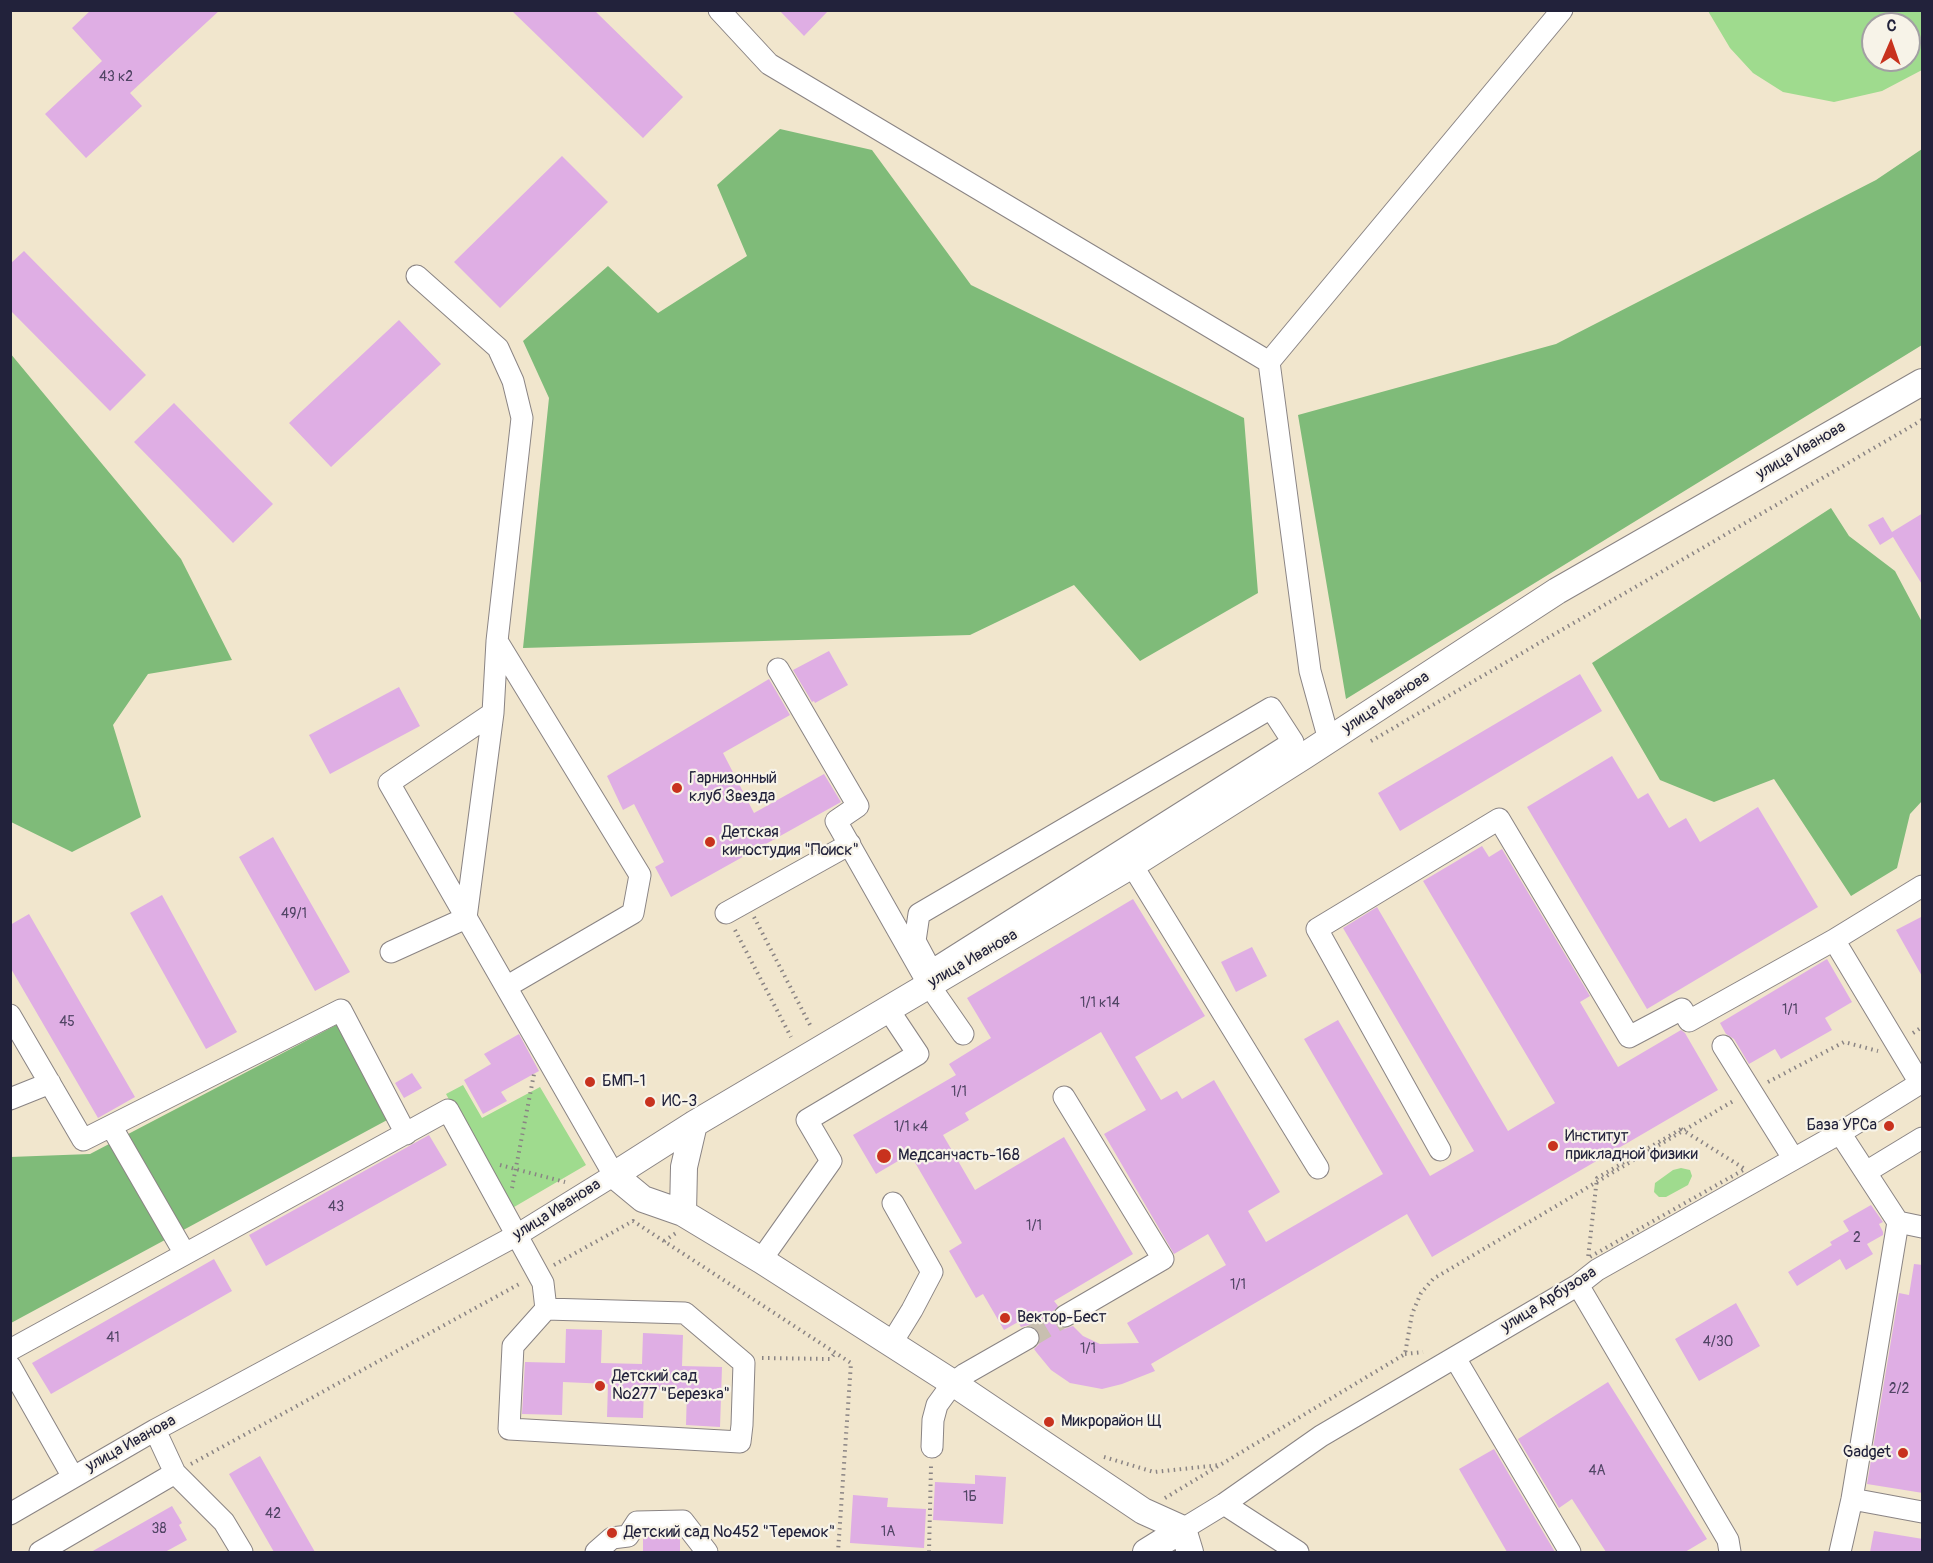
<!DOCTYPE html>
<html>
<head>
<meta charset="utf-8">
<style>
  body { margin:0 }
  #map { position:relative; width:1933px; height:1563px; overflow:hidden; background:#f1e6cd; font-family:Pangolin,sans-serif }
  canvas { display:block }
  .frame { position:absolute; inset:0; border:12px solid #22223b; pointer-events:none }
  .north { position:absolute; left:1861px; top:12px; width:60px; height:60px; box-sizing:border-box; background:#f7f3e8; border:2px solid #a29fa3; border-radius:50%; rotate:2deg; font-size:16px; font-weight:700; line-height:24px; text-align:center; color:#22223b }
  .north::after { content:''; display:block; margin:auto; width:21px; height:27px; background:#c8321e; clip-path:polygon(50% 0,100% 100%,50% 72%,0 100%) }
</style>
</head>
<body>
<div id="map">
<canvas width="1933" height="1563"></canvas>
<div class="frame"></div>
<div class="north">С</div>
</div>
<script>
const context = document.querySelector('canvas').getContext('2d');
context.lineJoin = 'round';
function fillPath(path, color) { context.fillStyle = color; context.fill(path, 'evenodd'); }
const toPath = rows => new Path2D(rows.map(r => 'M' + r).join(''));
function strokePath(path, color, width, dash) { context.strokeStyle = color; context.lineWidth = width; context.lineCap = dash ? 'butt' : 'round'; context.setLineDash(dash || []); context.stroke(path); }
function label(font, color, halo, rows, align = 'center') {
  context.font = font + ' Pangolin,sans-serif'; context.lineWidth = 4.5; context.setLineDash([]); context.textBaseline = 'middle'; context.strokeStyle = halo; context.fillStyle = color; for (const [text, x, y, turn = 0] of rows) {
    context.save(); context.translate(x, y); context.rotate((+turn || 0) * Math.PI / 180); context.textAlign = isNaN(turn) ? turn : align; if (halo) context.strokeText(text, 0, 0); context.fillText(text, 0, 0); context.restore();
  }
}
fillPath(toPath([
  [1708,11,1922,11,1922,70,1882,91,1834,102,1783,92,1753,73,1730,48],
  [1873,24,1909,24,1909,60,1873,60],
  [463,1085,482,1118,540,1087,586,1165,509,1210,446,1094],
  [1681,1168,1690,1170,1692,1176,1688,1185,1666,1197,1659,1197,1654,1192,1655,1183,1673,1170]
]), '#9fdb8e');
fillPath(toPath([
  [780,129,872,150,971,285,1244,418,1258,593,1140,661,1074,585,970,635,523,648,549,398,523,341,608,266,658,313,747,256,717,185],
  [1922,149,1922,345,1346,699,1298,415,1556,344,1876,180],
  [10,353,181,559,232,660,148,674,113,725,141,817,72,852,11,822],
  [1831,508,1849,536,1895,571,1922,622,1922,801,1910,814,1897,868,1851,896,1774,779,1714,802,1660,780,1592,663],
  [342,1022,389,1119,11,1323,10,1157,90,1154]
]), '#7fbb79');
fillPath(toPath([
  [91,10,220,10,130,93,142,106,86,158,45,114,102,61,72,28],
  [511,10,594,10,683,97,643,138],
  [779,10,829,10,804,36],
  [562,156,608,202,500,308,454,262],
  [24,251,146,375,110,411,10,310,10,264],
  [399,320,441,364,331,467,289,423],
  [174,403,273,504,233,543,134,442],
  [1923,513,1923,586,1893,537,1880,545,1868,525,1883,517,1892,532],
  [829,651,848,685,815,703,814,701,812,702,793,670],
  [1580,674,1602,711,1400,831,1378,793],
  [769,679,790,715,723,753,754,813,824,774,841,802,671,897,655,867,664,862,634,804,623,810,607,776],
  [399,687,420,726,330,774,309,735],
  [1612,756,1638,799,1648,793,1669,828,1686,818,1700,842,1758,807,1818,907,1647,1009,1527,807],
  [273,837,350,972,315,991,239,857],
  [1482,846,1489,857,1502,849,1590,996,1580,1002,1618,1067,1681,1030,1685,1033,1718,1090,1432,1257,1407,1214,1151,1364,1155,1371,1122,1384,1102,1389,1070,1383,1051,1370,1037,1353,1034,1349,1039,1344,1041,1337,1039,1331,1035,1327,1029,1325,1021,1327,1018,1322,1004,1330,983,1294,976,1298,949,1251,962,1243,910,1154,876,1174,853,1135,956,1075,949,1064,991,1038,967,998,1133,899,1205,1016,1135,1057,1161,1100,1177,1091,1182,1099,1214,1080,1280,1192,1248,1211,1266,1242,1383,1174,1304,1039,1338,1020,1430,1176,1474,1151,1343,928,1377,907,1508,1131,1555,1103,1423,881],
  [1101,1032,1146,1110,1104,1134,1174,1254,1208,1234,1226,1265,1127,1323,1139,1343,1100,1344,1083,1336,1073,1326,1064,1329,1058,1327,1054,1322,1052,1315,1058,1306,1054,1301,1133,1254,1064,1137,975,1190,943,1135,969,1120,965,1113],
  [162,895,237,1032,206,1049,130,913],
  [29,914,135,1097,98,1118,10,967,10,925],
  [1923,916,1923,978,1896,930],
  [1252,947,1267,976,1236,992,1221,962],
  [1827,959,1852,1002,1825,1018,1832,1030,1781,1059,1775,1049,1749,1064,1734,1039,1726,1034,1720,1023],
  [519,1034,539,1071,501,1092,507,1101,483,1114,464,1080,491,1064,484,1054],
  [412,1073,422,1088,404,1098,395,1083],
  [429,1135,447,1165,266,1266,249,1235],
  [1871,1205,1883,1222,1879,1224,1883,1232,1883,1235,1867,1244,1873,1254,1846,1270,1840,1259,1797,1286,1788,1272,1832,1245,1830,1242,1849,1231,1843,1221],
  [214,1259,232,1291,51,1394,32,1363],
  [1914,1264,1923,1265,1923,1493,1867,1484,1899,1293,1909,1295],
  [1736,1303,1760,1346,1699,1381,1675,1339],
  [566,1329,602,1330,601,1363,642,1364,643,1333,683,1335,682,1366,722,1367,720,1427,686,1425,687,1390,644,1389,643,1418,607,1417,608,1384,563,1382,562,1415,522,1414,525,1362,565,1363],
  [1608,1382,1707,1539,1685,1552,1606,1552,1572,1499,1559,1508,1518,1439],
  [1494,1449,1555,1552,1507,1552,1459,1469],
  [260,1456,315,1552,274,1552,229,1474],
  [975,1475,1006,1477,1003,1524,933,1520,935,1482,975,1484],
  [853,1495,888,1498,887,1507,926,1509,924,1548,850,1543],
  [172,1506,182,1523,179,1525,187,1540,165,1552,91,1552],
  [1874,1531,1923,1539,1923,1552,1870,1552],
  [643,1536,680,1537,680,1552,643,1552]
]), '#dfaee4');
strokePath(toPath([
  [1028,1338,1065,1316]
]), '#c8bfb0', 21, [21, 10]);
const minor = toPath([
  [719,10,769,64,1269,362],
  [497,641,640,875,633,913,506,987],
  [778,669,858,806,836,821,929,985,963,1034],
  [1271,708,1293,742,931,971,915,941,919,914,1271,708],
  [1329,740,1310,671,1269,362,1562,10],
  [1132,865,1318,1168],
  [726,913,850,844],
  [1834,940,1920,1083],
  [391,952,466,918,493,713],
  [10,1015,83,1140,341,1010,406,1134],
  [1723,1046,1793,1158],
  [1064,1097,1163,1259,1065,1316],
  [10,1099,50,1083],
  [111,1126,185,1254],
  [1840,1133,1898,1222,1852,1499,1840,1552],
  [1440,1150,1317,929,1499,819,1629,1037,1682,1009,1689,1021,1834,940,1922,886],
  [1866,1172,1922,1138],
  [1898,1222,1922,1227],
  [761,1260,831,1161,807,1120,918,1054,888,1009],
  [1578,1285,1728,1540,1730,1552],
  [546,1309,685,1313,744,1363,742,1425,740,1442,509,1429,513,1346,546,1309],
  [891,1344,912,1310,932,1272,893,1203],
  [10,1350,448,1110,543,1283,546,1309],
  [1455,1358,1570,1552],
  [10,1366,73,1477],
  [155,1430,175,1473,224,1522,242,1552],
  [932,1447,933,1420,937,1405,953,1383,965,1374,1028,1338],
  [1852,1499,1922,1512],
  [1224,1504,1298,1552],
  [10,1514,155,1430,517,1235,614,1175,389,783,493,713,497,641,522,418,513,381,498,348,417,276],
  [1183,1529,1224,1504,1321,1436,1578,1285,1597,1270,1840,1133,1922,1082],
  [40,1552,175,1473],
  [596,1552,612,1538,628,1536,637,1522,683,1521,707,1552]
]);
const major = toPath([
  [683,1213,684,1167,694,1124],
  [1183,1529,1143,1511,953,1383,761,1260,683,1213,643,1199,614,1175,694,1124,1132,865,1304,756,1557,591,1922,382],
  [1183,1529,1190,1552],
  [1146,1552,1183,1529]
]);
strokePath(minor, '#8a8484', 23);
strokePath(major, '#8a8484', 28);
strokePath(toPath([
  [1371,741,1922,420],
  [754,917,810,1025],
  [735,930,791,1037],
  [1913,1033,1922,1027],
  [1768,1082,1844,1042,1878,1051],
  [1681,1129,1745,1169,1588,1258,1597,1178,1681,1129],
  [500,1165,565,1182],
  [512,1188,534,1074],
  [664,1241,676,1233],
  [554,1265,633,1221,851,1363,838,1552],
  [1405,1354,1423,1352],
  [762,1358,830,1359,836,1352],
  [1104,1457,1154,1472,1220,1465],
  [191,1464,521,1283],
  [1165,1498,1405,1354,1412,1314,1421,1293,1433,1279,1735,1100],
  [929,1552,931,1466]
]), '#8a8484', 4, [1.5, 4.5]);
strokePath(minor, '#fff', 21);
strokePath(major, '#fff', 26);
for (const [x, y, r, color] of [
  [677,788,6,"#c8321e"],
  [710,842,6,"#c8321e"],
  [590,1082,6,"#c8321e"],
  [650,1102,6,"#c8321e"],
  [1889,1126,6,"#c8321e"],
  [1553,1146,6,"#c8321e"],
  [884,1156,8,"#c8321e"],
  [1005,1318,6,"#c8321e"],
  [600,1386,6,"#c8321e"],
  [1049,1422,6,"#c8321e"],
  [1903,1453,6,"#c8321e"],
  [612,1533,6,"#c8321e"]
]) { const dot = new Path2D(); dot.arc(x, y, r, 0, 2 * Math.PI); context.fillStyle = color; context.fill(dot); strokePath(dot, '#f7f3e8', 2); }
label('14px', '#514565', null, [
  ["43 к2",116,77],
  ["49/1",294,914],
  ["1/1 к14",1100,1003],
  ["1/1",1790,1010],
  ["45",67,1022],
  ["1/1",959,1092],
  ["1/1 к4",911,1127],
  ["43",336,1207],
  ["1/1",1034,1226],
  ["2",1857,1238],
  ["1/1",1238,1285],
  ["41",113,1338],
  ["4/30",1718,1342],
  ["1/1",1088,1349],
  ["2/2",1899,1389],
  ["4А",1597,1471],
  ["1Б",970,1497],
  ["42",273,1514],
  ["38",159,1529],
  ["1А",888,1532]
]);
label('16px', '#22223b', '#f7f3e8', [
  ["улица Иванова",1801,451,-30],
  ["улица Иванова",1386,703,-33],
  ["улица Иванова",973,959,-30],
  ["улица Иванова",557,1210,-32],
  ["улица Арбузова",1549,1300,-32],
  ["улица Иванова",131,1444,-29]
]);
label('16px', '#22223b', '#f7f3e8', [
  ["Гарнизонный",689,779],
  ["клуб Звезда",689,797],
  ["Детская",722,833],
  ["киностудия \"Поиск\"",722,851],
  ["БМП-1",602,1082],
  ["ИС-3",662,1102],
  ["База УРСа",1877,1126,"right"],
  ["Институт",1565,1137],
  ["прикладной физики",1565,1155],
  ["Медсанчасть-168",898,1156],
  ["Вектор-Бeст",1017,1318],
  ["Детский сад",612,1377],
  ["№277 \"Березка\"",612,1395],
  ["Микрорайон Щ",1061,1422],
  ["Gadget",1891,1453,"right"],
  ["Детский сад №452 \"Теремок\"",624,1533]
], 'left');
</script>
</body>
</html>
